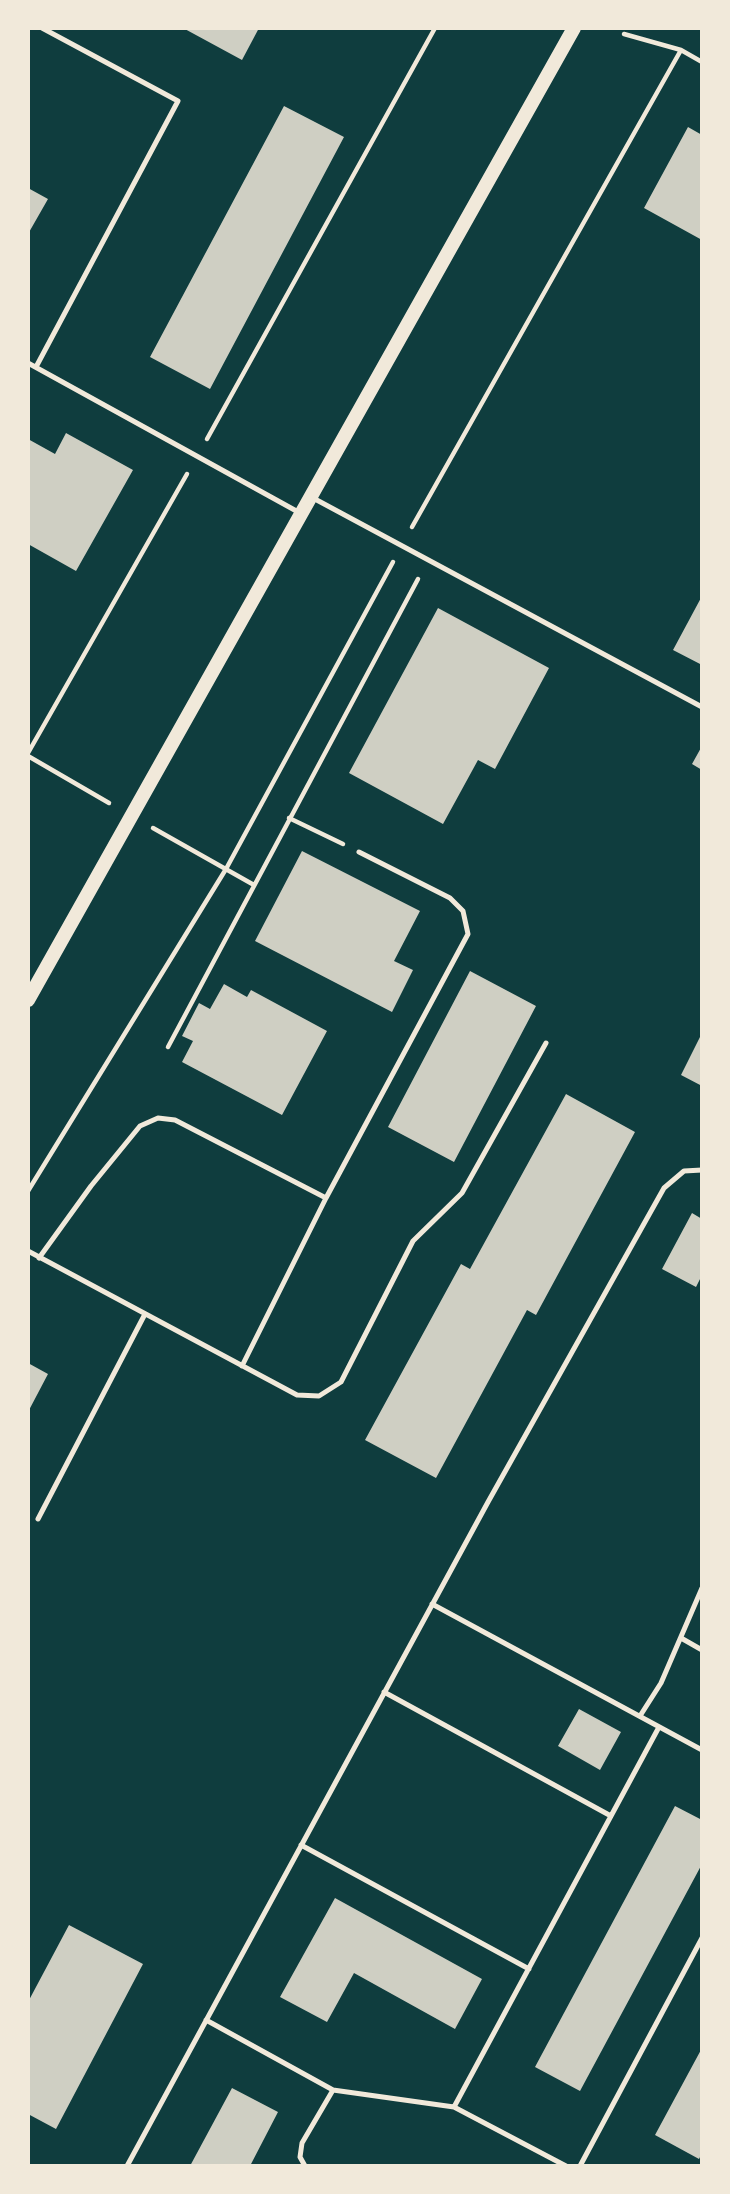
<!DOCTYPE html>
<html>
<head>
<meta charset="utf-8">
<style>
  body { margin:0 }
  #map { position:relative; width:730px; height:2194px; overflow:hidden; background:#0f3d3e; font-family:Helvetica,sans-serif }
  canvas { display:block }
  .frame { position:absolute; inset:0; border:30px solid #f1e9da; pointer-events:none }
</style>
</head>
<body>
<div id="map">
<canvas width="730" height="2194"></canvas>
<div class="frame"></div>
</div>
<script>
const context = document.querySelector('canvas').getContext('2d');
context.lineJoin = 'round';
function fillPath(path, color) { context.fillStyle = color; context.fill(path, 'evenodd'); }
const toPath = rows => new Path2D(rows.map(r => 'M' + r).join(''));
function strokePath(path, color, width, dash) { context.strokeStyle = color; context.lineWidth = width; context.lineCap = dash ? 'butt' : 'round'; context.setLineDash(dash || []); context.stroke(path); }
fillPath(toPath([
  [183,28,259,28,242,60],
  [284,106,344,137,210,389,150,357],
  [688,127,702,135,702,240,644,208],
  [28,188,48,199,28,234],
  [66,433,133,470,76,571,28,544,28,439,55,454],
  [702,596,702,665,673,650],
  [438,608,549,668,495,769,478,760,443,824,349,773],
  [702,746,702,770,692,764],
  [302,851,420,911,394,961,413,970,392,1012,255,941],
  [470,971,536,1006,454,1162,388,1127],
  [224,984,247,997,251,990,327,1031,282,1115,182,1062,193,1041,182,1036,199,1003,210,1009],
  [702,1033,702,1086,681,1075],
  [566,1094,635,1132,536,1315,527,1310,436,1478,365,1440,461,1264,470,1269],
  [692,1213,702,1219,702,1275,696,1287,662,1269],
  [28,1363,48,1374,28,1412],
  [579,1709,621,1732,600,1770,558,1746],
  [675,1806,702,1820,702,1864,580,2091,535,2067],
  [335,1898,482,1979,455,2029,354,1973,327,2022,280,1997],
  [69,1925,143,1964,56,2129,28,2114,28,2002],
  [702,2048,702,2153,699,2159,655,2135],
  [232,2088,278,2112,250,2166,190,2166]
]), '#cfcfc3');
strokePath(toPath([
  [624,34,681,50,702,62],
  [207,439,435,28],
  [412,527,681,50],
  [28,753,187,474],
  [28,756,109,803],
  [289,818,343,844],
  [153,828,254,885],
  [168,1047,418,579],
  [28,1191,226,869,393,562]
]), '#f1e9da', 4.5);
strokePath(toPath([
  [28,363,300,513],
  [36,367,178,101,42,28],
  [313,498,702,707],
  [28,1251,297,1395,319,1396,341,1382,413,1241,462,1193,546,1043],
  [39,1258,91,1186,140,1126,158,1118,175,1120,326,1198],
  [242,1366,326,1198,468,934,463,911,450,898,359,852],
  [38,1519,145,1314],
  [432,1604,702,1750],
  [681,1638,702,1650],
  [384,1692,611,1816],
  [640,1716,661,1683,702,1588],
  [301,1845,529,1969],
  [206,2020,333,2090,454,2107,566,2166],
  [454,2107,659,1727],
  [127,2166,488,1502,664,1188,684,1171,702,1170],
  [305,2166,300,2157,302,2143,333,2090],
  [580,2166,702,1938]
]), '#f1e9da', 5);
strokePath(toPath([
  [28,1000,574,28]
]), '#f1e9da', 14);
</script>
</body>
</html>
